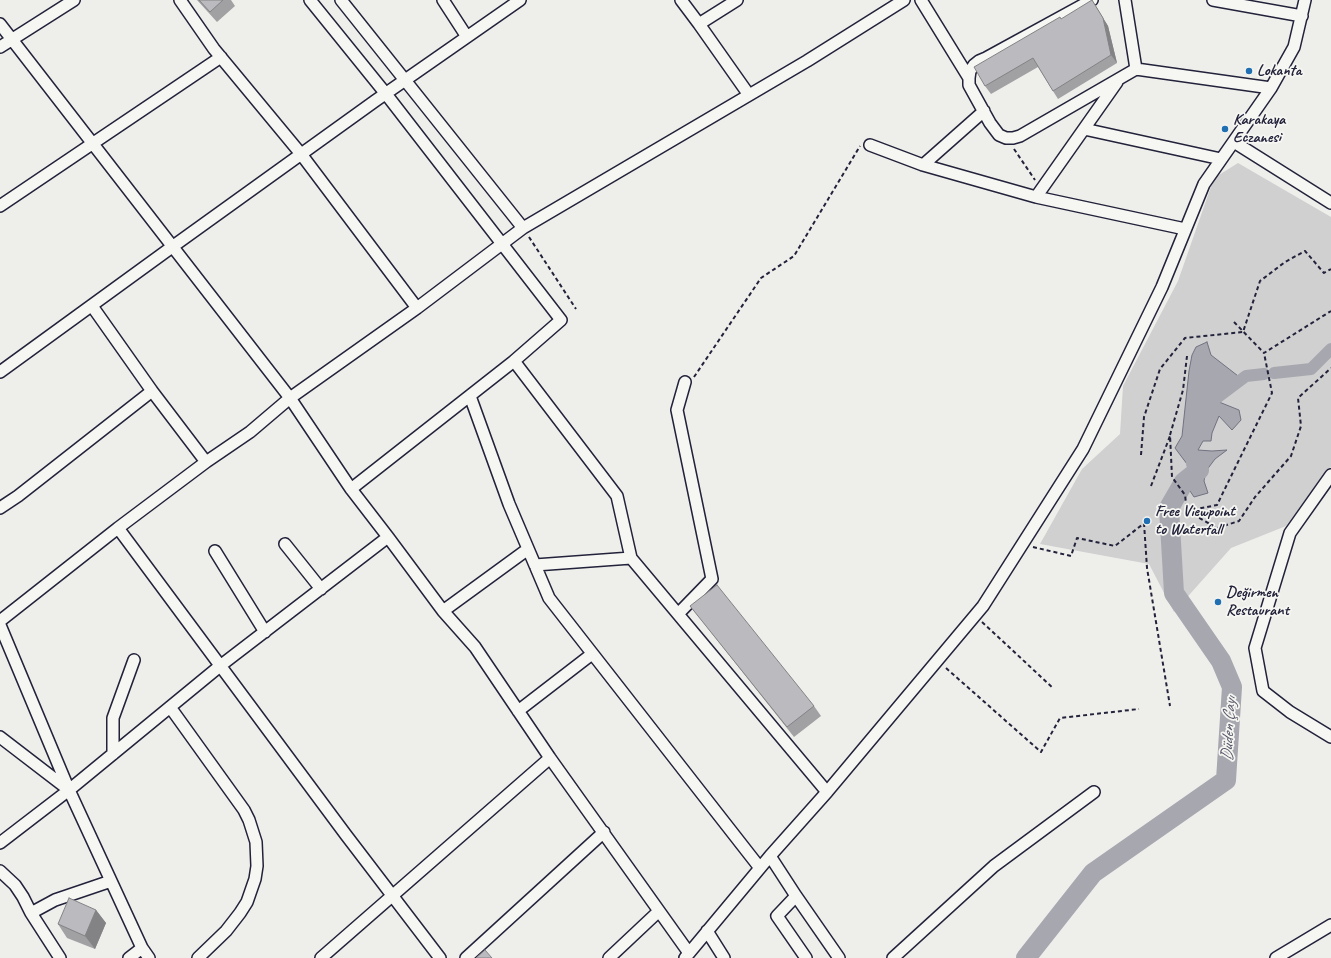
<!DOCTYPE html>
<html>
<head>
<meta charset="utf-8">
<style>
  body { margin:0 }
  canvas { display:block; background:#eeeeeb }
</style>
</head>
<body>
<canvas width="1331" height="958"></canvas>
<script>
const context = document.querySelector('canvas').getContext('2d');
context.lineJoin = 'round';
function fillPath(path, color) { context.fillStyle = color; context.fill(path, 'evenodd'); }
const toPath = rows => new Path2D(rows.map(r => 'M' + r).join(''));
function strokePath(path, color, width, dash) { context.strokeStyle = color; context.lineWidth = width; context.lineCap = dash ? 'butt' : 'round'; context.setLineDash(dash || []); context.stroke(path); }
function label(font, color, halo, rows, align = 'center') {
  context.font = font + ' Caveat,sans-serif'; context.lineWidth = 3.5; context.setLineDash([]); context.textBaseline = 'middle'; context.strokeStyle = halo; context.fillStyle = color; for (const [text, x, y, turn = 0] of rows) {
    context.save(); context.translate(x, y); context.rotate((+turn || 0) * Math.PI / 180); context.textAlign = isNaN(turn) ? turn : align; if (halo) context.strokeText(text, 0, 0); context.fillText(text, 0, 0); context.restore();
  }
}
fillPath(toPath([
  [1238,163,1331,217,1331,467,1286,526,1231,548,1174,612,1149,564,1040,544,1082,469,1120,434,1123,386,1178,281,1214,178]
]), '#d0d0d1');
const water = toPath([
  [1207,342,1211,355,1242,379,1240,382,1223,387,1215,397,1214,400,1239,410,1241,420,1232,430,1219,416,1212,433,1211,441,1203,441,1198,450,1212,451,1227,450,1215,459,1206,471,1204,481,1208,493,1194,497,1184,482,1190,468,1175,448,1182,436,1189,371,1192,355,1196,347,1207,342]
]);
fillPath(water, '#a7a7af');
strokePath(water, '#727281', 1);
strokePath(toPath([
  [1274,373,1311,369,1331,349],
  [1202,409,1246,376,1264,374]
]), '#a7a7af', 12);
strokePath(toPath([
  [1026,958,1093,873,1226,780,1232,687,1221,661,1174,593,1169,508,1184,482,1199,470,1196,463]
]), '#a7a7af', 20);
const minor = toPath([
  [180,0,214,49,301,154,417,308],
  [310,0,386,94,561,320,514,361,351,489],
  [341,0,523,228],
  [443,0,467,37],
  [681,0,699,24,749,95],
  [921,0,969,78],
  [1092,0,986,58,979,61,974,65,970,71,969,78,969,85,990,123,999,135,1006,138,1013,138,1020,136,1136,69,1271,88],
  [1125,0,1136,69],
  [1213,0,1302,16],
  [0,24,290,398,351,489,388,537,443,611],
  [699,24,737,0],
  [0,47,74,0],
  [1084,129,1221,159],
  [1234,142,1331,203],
  [870,145,923,165,1036,197,1185,229],
  [923,165,984,111],
  [1036,197,1117,82],
  [0,206,221,57],
  [92,306,152,391,206,462],
  [514,361,617,496,631,558,827,792],
  [0,372,172,247,375,101,520,0],
  [470,396,509,504,549,598,760,868],
  [1331,475,1290,533,1255,648,1263,691,1290,712,1331,737],
  [0,508,18,496,152,391],
  [118,528,346,835,440,958],
  [285,544,321,589],
  [528,549,443,611,475,647,550,758,689,953],
  [215,551,265,632],
  [535,565,631,558],
  [678,614,712,579,677,410,685,382],
  [0,621,118,528,206,462,250,432,290,398,417,308,523,228,807,61,904,0],
  [0,625,69,790,142,948,149,958],
  [170,707,244,810,249,820,256,842,257,866,255,879,247,902,240,913,226,931,198,958],
  [518,711,592,654],
  [0,737,69,790],
  [113,754,113,718,134,660],
  [0,843,69,790,220,666,388,537],
  [770,856,796,896,839,958],
  [0,871,15,885,23,897,31,913,60,958],
  [796,896,777,916,806,958],
  [31,913,55,900,111,881],
  [707,931,724,958],
  [129,958,142,948],
  [321,958,550,758],
  [466,958,604,832],
  [609,958,659,911],
  [685,958,770,856,827,792,983,606,1083,449,1162,287,1204,184,1271,88,1294,47,1305,0],
  [893,958,994,866,1094,792],
  [1276,958,1331,925]
]);
strokePath(minor, '#22223b', 14);
strokePath(toPath([
  [1014,149,1035,180],
  [529,237,576,309],
  [1234,322,1264,353,1331,311],
  [1187,356,1183,390,1170,435,1172,477,1185,495,1187,511,1217,505,1238,462,1272,393,1264,353],
  [694,377,761,278,794,256,860,146],
  [1141,455,1144,417,1160,369,1185,338,1243,332,1260,281,1285,262,1305,251,1324,273,1331,269],
  [1151,486,1170,436],
  [1187,511,1217,528,1239,521,1255,497,1291,456,1301,426,1298,398,1331,368],
  [1144,523,1147,568,1170,706],
  [1033,547,1071,556,1077,538,1115,546,1147,521],
  [982,622,1053,688],
  [946,668,1041,752,1060,718,1139,709]
]), '#22223b', 2, [4, 3]);
strokePath(minor, '#f6f6f2', 11);
fillPath(toPath([
  [197,0,231,0,235,6,217,22],
  [1092,0,1108,26,1117,63,1058,99,1038,67,991,94,985,86],
  [690,606,814,706,821,716,794,737,698,616],
  [96,910,106,923,95,949,67,938,58,924]
]), '#a1a1a4');
fillPath(toPath([
  [1092,0,1108,26,1117,63,1111,55],
  [96,910,106,923,95,949,85,936]
]), '#838386');
const building = toPath([
  [199,0,223,0,210,12,199,0],
  [1092,0,1103,18,1111,55,1053,91,1033,58,985,86,974,67,1060,17,1061,19,1092,0],
  [717,585,814,706,787,727,690,606,717,585],
  [69,898,96,910,85,936,58,924,69,898],
  [485,950,492,958,476,958,485,950]
]);
fillPath(building, '#bbbbbf');
strokePath(building, '#838386', 1);
for (const [x, y, r, color] of [
  [1249,71,4,"#1f6fb2"],
  [1225,129,4,"#1f6fb2"],
  [1147,521,4,"#1f6fb2"],
  [1218,602,4,"#1f6fb2"]
]) { const dot = new Path2D(); dot.arc(x, y, r, 0, 2 * Math.PI); context.fillStyle = color; context.fill(dot); strokePath(dot, '#f6f6f2', 1.5); }
label('bold 16px', '#22223b', '#f6f6f2', [
  ["Lokanta",1257,71],
  ["Karakaya",1233,120],
  ["Eczanesi",1233,138],
  ["Free Viewpoint",1155,512],
  ["to Waterfall",1155,530],
  ["Değirmen",1226,593],
  ["Restaurant",1226,611]
], 'left');
label('italic 17px', '#575769', '#f6f6f2', [
  ["Düden Çayı",1229,729,-87]
]);
</script>
</body>
</html>
